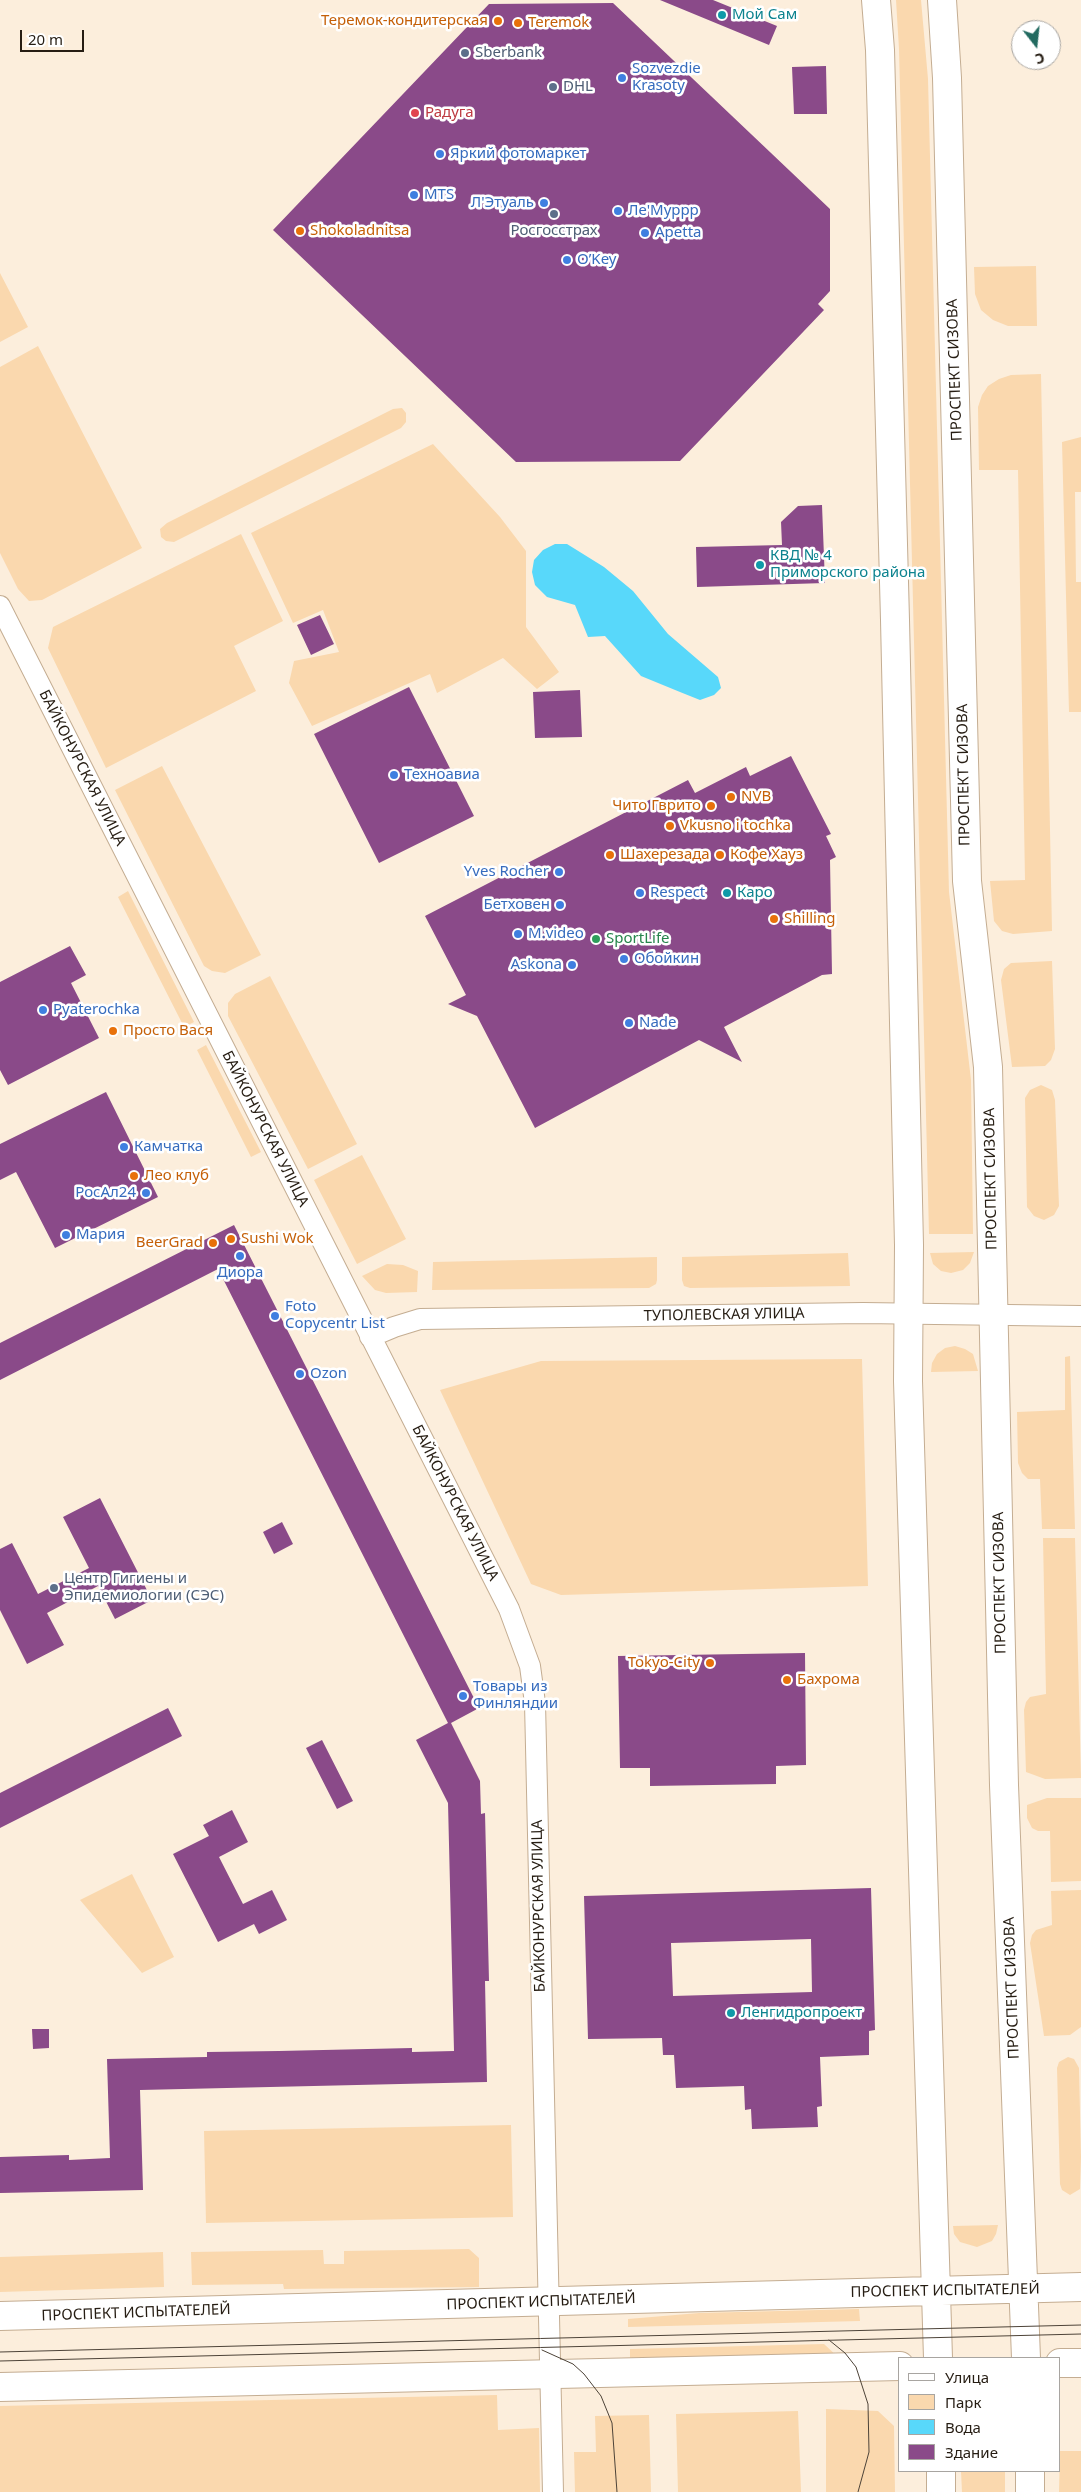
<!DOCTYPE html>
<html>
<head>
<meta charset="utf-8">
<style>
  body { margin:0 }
  #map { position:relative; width:1081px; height:2492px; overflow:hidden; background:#fceedc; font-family:"Noto Sans",sans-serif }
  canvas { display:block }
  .legend { position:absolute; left:898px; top:2357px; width:162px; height:115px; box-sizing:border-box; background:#fff; border:1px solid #a8a5a1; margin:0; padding:6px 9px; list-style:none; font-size:15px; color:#261d13 }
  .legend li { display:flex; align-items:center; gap:10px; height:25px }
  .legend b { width:25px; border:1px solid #a8a5a1 }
  .north { position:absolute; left:1011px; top:20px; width:50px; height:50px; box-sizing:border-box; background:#fff; border:1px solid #a8a5a1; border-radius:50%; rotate:164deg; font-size:14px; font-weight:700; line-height:20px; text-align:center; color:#261d13 }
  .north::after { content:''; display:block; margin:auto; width:18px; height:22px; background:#226a60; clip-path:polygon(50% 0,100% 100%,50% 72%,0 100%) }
  .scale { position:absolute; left:20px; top:30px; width:64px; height:22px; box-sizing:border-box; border:2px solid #261d13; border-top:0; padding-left:6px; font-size:15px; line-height:18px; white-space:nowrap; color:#261d13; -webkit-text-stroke:4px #fff; paint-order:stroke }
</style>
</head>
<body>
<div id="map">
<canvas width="1081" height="2492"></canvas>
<ul class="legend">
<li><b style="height:6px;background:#fff"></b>Улица</li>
<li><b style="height:14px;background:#fad8ae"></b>Парк</li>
<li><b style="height:14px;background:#58d8fa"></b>Вода</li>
<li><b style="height:14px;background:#8a4a89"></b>Здание</li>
</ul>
<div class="north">С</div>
<div class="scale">20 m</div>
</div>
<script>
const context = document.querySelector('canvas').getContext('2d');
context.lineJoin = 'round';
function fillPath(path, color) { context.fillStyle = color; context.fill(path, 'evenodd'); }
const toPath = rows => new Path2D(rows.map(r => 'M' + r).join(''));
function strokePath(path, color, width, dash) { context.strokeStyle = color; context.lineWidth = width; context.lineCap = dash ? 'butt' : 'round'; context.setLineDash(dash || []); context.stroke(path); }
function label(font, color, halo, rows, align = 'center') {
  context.font = font + ' "Noto Sans",sans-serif'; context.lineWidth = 5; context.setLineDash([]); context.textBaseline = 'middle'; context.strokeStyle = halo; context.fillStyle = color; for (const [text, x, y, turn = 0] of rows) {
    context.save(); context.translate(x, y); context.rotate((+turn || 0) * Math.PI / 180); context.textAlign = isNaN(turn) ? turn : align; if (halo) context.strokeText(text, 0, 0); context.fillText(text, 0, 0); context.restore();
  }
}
fillPath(toPath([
  [896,0,921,0,928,79,949,892,971,1080,973,1234,929,1234,899,49],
  [1036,266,1037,326,1008,326,993,320,981,310,975,294,974,267],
  [0,273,28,327,0,342],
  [38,346,142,548,42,600,29,601,18,589,0,553,0,367],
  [1041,374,1052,931,1013,934,1002,931,994,921,990,881,1025,880,1018,470,979,470,978,407,982,395,988,386,999,379,1011,375],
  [402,408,406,413,406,422,401,428,174,542,166,541,161,537,160,529,167,523,393,409],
  [1081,437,1081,492,1075,492,1076,582,1081,582,1081,712,1069,712,1062,442],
  [433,444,500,517,526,551,526,627,559,672,537,689,503,658,437,693,430,674,312,726,289,683,294,661,339,652,323,610,293,623,251,533],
  [241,534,283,621,234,646,256,691,106,768,48,648,53,627],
  [162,766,261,955,225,973,212,971,204,966,115,790],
  [128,891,194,1022,184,1027,118,897],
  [1052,961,1055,1049,1051,1060,1045,1066,1012,1067,1001,980,1004,969,1011,963],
  [270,976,357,1144,308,1169,228,1016,228,1003,235,994],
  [206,1045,261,1152,251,1157,197,1050],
  [1041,1085,1052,1090,1055,1100,1059,1206,1054,1215,1044,1220,1034,1216,1027,1207,1025,1098,1030,1090],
  [362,1155,406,1239,357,1264,314,1180],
  [974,1252,970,1263,963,1270,951,1273,941,1271,933,1264,930,1253],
  [848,1253,850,1286,690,1288,684,1286,682,1280,682,1257],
  [657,1257,657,1280,656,1284,649,1288,432,1290,433,1262],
  [387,1264,403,1265,418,1271,417,1292,386,1293,375,1290,362,1276],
  [955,1346,965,1349,973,1354,978,1371,931,1372,932,1363,937,1354,945,1348],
  [1070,1356,1075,1529,1042,1529,1040,1479,1028,1479,1022,1473,1018,1463,1017,1412,1065,1410,1065,1357],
  [862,1359,868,1586,561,1595,531,1584,440,1390,541,1361],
  [1043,1538,1075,1538,1081,1778,1045,1779,1026,1772,1024,1710,1026,1702,1030,1697,1046,1694],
  [1047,1798,1081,1798,1081,1881,1051,1882,1050,1831,1038,1831,1032,1828,1027,1818,1027,1805],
  [132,1874,174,1957,142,1973,80,1900],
  [1081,1890,1081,2027,1070,2035,1044,2036,1030,1943,1032,1935,1036,1930,1052,1925,1051,1891],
  [1068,2057,1074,2059,1079,2068,1081,2157,1080,2189,1070,2195,1062,2190,1060,2184,1057,2068,1059,2062],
  [511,2125,513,2217,206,2223,204,2131],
  [998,2225,996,2234,992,2241,977,2247,960,2242,954,2234,953,2226],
  [469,2249,479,2258,479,2287,284,2289,283,2284,192,2285,191,2252,323,2250,324,2264,344,2264,344,2251],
  [163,2252,164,2287,0,2292,0,2257],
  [859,2309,860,2321,628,2327,628,2319,699,2313],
  [824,2344,838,2357,630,2358,630,2349],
  [497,2395,498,2430,539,2428,540,2492,0,2492,0,2406],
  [826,2409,878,2411,894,2426,895,2492,826,2492],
  [798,2411,801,2492,678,2492,676,2414],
  [649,2415,651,2492,575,2492,574,2452,596,2452,595,2416],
  [1060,2451,1081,2451,1081,2492,1059,2492],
  [961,2471,1005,2471,1005,2492,962,2492]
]), '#fad8ae');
fillPath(toPath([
  [555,544,567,544,604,567,633,591,668,634,718,677,721,688,714,695,700,700,680,692,641,676,605,636,588,637,575,605,547,597,535,585,532,572,534,560,543,550]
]), '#58d8fa');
fillPath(toPath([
  [660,0,713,0,777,26,769,45],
  [613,3,830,209,830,291,818,304,824,310,680,461,516,462,273,230,489,4],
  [826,66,827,114,794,114,792,67],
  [822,505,825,583,697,587,696,547,782,545,781,522,798,506],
  [320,615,334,644,311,655,297,625],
  [409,687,474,816,379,863,314,734],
  [580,690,582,737,535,738,533,692],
  [791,756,831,834,826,836,836,857,830,860,832,974,822,975,724,1027,742,1062,699,1040,535,1128,477,1016,448,1004,466,995,425,916,688,780,695,793,746,767,750,776],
  [70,946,86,975,71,983,99,1038,8,1085,0,1070,0,982],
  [106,1092,158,1197,55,1248,16,1172,0,1180,0,1144],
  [234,1225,479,1708,451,1723,480,1781,481,1814,485,1813,489,1981,485,1981,487,2082,140,2090,143,2190,0,2193,0,2157,69,2155,69,2160,110,2158,107,2059,207,2057,207,2052,279,2051,412,2048,412,2052,454,2051,448,1803,416,1740,448,1723,218,1269,0,1380,0,1343],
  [100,1498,152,1600,115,1619,98,1586,47,1613,64,1645,27,1664,0,1610,0,1549,12,1543,38,1594,89,1568,63,1517],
  [282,1522,293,1544,274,1554,263,1532],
  [805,1653,806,1765,776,1766,776,1784,650,1786,650,1768,620,1768,618,1656],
  [168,1708,182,1736,0,1828,0,1793],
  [322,1740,353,1801,337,1809,306,1748],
  [232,1810,248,1842,219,1857,243,1904,272,1890,287,1920,259,1934,254,1924,218,1942,173,1854,209,1836,203,1825],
  [871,1888,875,2030,869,2031,869,2055,820,2057,822,2106,817,2107,818,2127,752,2129,751,2109,745,2110,744,2086,676,2088,674,2055,663,2055,662,2038,588,2039,584,1896],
  [811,1939,812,1992,673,1996,671,1943],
  [32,2029,49,2029,49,2048,33,2049]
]), '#8a4a89');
const street = toPath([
  [0,606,509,1609,530,1666,535,1703,553,2492],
  [370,1337,394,1327,420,1319,863,1313,1081,1316]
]);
const secondary = toPath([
  [876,0,880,50,895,620,909,1245,908,1381,938,2358],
  [942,0,947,78,967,881,988,1067,1004,1785,1026,2358],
  [0,2316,1081,2287],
  [1060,2363,1081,2363],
  [0,2387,900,2366],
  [941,2471,941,2492],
  [1030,2471,1030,2492]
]);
strokePath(street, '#c4ad92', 22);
strokePath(secondary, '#c4ad92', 30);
strokePath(street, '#fff', 20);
strokePath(secondary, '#fff', 28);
strokePath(toPath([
  [829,2340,845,2353,856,2367,868,2404,869,2452,858,2492],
  [542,2350,573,2364,584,2374,601,2396,612,2423,617,2492],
  [0,2352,1081,2325],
  [0,2361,1081,2334]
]), '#4d4338', 1);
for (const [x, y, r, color] of [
  [722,15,5,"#0f9aa8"],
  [498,21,5,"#e8710a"],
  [518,23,5,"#e8710a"],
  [465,53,5,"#5c6f8a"],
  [622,78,5,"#3f7fe0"],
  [553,87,5,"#5c6f8a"],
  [415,113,5,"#e0444e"],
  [440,154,5,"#3f7fe0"],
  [414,195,5,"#3f7fe0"],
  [544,203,5,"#3f7fe0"],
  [618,211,5,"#3f7fe0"],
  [554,214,5,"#5c6f8a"],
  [300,231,5,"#e8710a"],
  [645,233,5,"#3f7fe0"],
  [567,260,5,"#3f7fe0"],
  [760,565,5,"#0f9aa8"],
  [394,775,5,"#3f7fe0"],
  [731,797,5,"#e8710a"],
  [711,806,5,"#e8710a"],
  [670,826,5,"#e8710a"],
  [610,855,5,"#e8710a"],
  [720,855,5,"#e8710a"],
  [559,872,5,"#3f7fe0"],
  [640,893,5,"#3f7fe0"],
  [727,893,5,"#0f9aa8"],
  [560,905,5,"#3f7fe0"],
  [774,919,5,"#e8710a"],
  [518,934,5,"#3f7fe0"],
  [596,939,5,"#2e9e5b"],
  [624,959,5,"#3f7fe0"],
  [572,965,5,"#3f7fe0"],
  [43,1010,5,"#3f7fe0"],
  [629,1023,5,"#3f7fe0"],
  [113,1031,5,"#e8710a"],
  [124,1147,5,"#3f7fe0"],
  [134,1176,5,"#e8710a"],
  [146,1193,5,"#3f7fe0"],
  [66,1235,5,"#3f7fe0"],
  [231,1239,5,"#e8710a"],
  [213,1243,5,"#e8710a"],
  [240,1256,5,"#3f7fe0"],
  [275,1316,5,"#3f7fe0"],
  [300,1374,5,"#3f7fe0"],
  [54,1588,5,"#5c6f8a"],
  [710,1663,5,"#e8710a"],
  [787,1680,5,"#e8710a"],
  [463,1696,5,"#3f7fe0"],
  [731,2013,5,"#0f9aa8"]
]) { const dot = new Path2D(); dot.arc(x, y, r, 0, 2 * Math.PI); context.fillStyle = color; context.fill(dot); strokePath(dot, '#fff', 2); }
label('15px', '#0d838f', '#fff', [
  ["Мой Сам",732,15],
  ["КВД № 4",770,556],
  ["Приморского района",770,573],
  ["Каро",737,893],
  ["Ленгидропроект",741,2013]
], 'left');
label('15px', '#c56008', '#fff', [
  ["Теремок-кондитерская",488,21,"right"],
  ["Teremok",528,23],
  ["Shokoladnitsa",310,231],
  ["NVB",741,797],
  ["Чито Гврито",701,806,"right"],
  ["Vkusno i tochka",680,826],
  ["Шахерезада",620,855],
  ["Кофе Хауз",730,855],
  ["Shilling",784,919],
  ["Просто Вася",123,1031],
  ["Лео клуб",144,1176],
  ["Sushi Wok",241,1239],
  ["BeerGrad",203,1243,"right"],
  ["Tokyo-City",700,1663,"right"],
  ["Бахрома",797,1680]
], 'left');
label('15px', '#4e5e75', '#fff', [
  ["Sberbank",475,53],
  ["DHL",563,87],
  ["Росгосстрах",554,231,"center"],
  ["Центр Гигиены и",64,1579],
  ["Эпидемиологии (СЭС)",64,1596]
], 'left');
label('15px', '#366cbe', '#fff', [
  ["Sozvezdie",632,69],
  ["Krasoty",632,86],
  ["Яркий фотомаркет",450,154],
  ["MTS",424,195],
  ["Л'Этуаль",534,203,"right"],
  ["Ле'Муррр",628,211],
  ["Apetta",655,233],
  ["O’Key",577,260],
  ["Техноавиа",404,775],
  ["Yves Rocher",549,872,"right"],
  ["Respect",650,893],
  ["Бетховен",550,905,"right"],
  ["M.video",528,934],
  ["Обойкин",634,959],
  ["Askona",562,965,"right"],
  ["Pyaterochka",53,1010],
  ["Nade",639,1023],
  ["Камчатка",134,1147],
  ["РосАл24",136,1193,"right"],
  ["Мария",76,1235],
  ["Диора",240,1273,"center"],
  ["Foto",285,1307],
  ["Copycentr List",285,1324],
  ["Ozon",310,1374],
  ["Товары из",473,1687],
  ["Финляндии",473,1704]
], 'left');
label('15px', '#be3a42', '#fff', [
  ["Радуга",425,113]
], 'left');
label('15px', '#261d13', '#fff', [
  ["ПРОСПЕКТ СИЗОВА",955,370,-92],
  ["БАЙКОНУРСКАЯ УЛИЦА",82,768,63],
  ["ПРОСПЕКТ СИЗОВА",964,775,-91],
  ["БАЙКОНУРСКАЯ УЛИЦА",265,1129,63],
  ["ПРОСПЕКТ СИЗОВА",991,1179,-91],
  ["ТУПОЛЕВСКАЯ УЛИЦА",724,1315,-1],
  ["БАЙКОНУРСКАЯ УЛИЦА",455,1503,63],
  ["ПРОСПЕКТ СИЗОВА",1000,1583,-91],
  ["БАЙКОНУРСКАЯ УЛИЦА",539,1906,-91],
  ["ПРОСПЕКТ СИЗОВА",1012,1988,-92],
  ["ПРОСПЕКТ ИСПЫТАТЕЛЕЙ",945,2291,-1],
  ["ПРОСПЕКТ ИСПЫТАТЕЛЕЙ",541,2302,-2],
  ["ПРОСПЕКТ ИСПЫТАТЕЛЕЙ",136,2313,-2]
]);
label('15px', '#27864d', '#fff', [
  ["SportLife",606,939]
], 'left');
</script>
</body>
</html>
